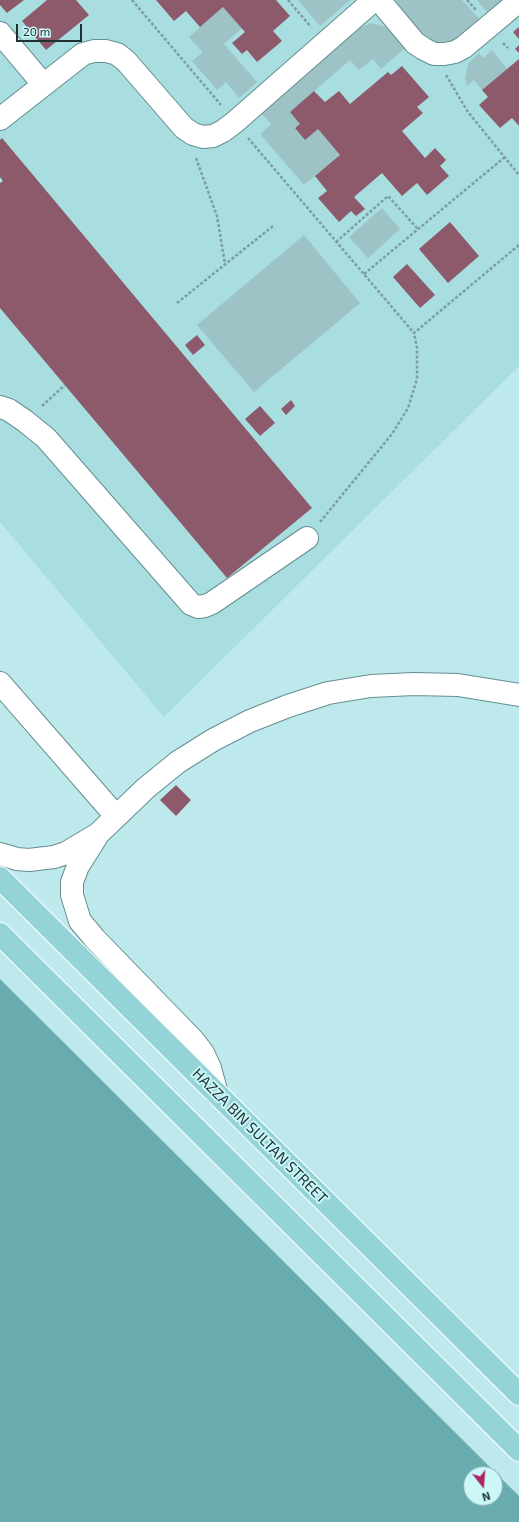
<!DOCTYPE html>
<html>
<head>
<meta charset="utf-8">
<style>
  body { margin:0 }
  #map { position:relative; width:519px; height:1522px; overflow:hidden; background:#bee9ec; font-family:"Exo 2",sans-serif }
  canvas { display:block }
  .north { position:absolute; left:463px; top:1466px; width:40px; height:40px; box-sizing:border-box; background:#cbf7f9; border:1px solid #86a7a9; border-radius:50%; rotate:163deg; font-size:11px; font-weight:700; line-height:16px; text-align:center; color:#1f3031 }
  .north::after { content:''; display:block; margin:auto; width:14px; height:18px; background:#ae2260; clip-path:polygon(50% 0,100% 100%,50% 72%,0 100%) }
  .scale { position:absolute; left:16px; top:24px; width:66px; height:18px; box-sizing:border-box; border:2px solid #1f3031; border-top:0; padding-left:5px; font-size:12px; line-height:14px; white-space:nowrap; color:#1f3031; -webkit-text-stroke:3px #cbf7f9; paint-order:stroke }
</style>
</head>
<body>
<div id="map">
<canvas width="519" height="1522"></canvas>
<div class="north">N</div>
<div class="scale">20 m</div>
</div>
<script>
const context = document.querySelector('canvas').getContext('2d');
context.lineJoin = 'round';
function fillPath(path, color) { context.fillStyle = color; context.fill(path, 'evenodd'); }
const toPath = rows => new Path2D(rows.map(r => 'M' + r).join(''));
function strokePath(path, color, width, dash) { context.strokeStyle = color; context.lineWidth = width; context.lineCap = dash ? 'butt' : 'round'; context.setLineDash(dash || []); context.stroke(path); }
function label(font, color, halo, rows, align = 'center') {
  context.font = font + ' "Exo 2",sans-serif'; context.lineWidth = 4; context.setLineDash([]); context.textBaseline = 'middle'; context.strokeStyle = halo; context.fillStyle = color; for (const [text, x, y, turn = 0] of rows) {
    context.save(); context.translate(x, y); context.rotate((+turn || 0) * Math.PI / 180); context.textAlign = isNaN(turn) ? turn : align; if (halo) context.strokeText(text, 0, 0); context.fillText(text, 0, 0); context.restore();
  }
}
fillPath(toPath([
  [0,0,519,0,519,366,164,717,0,522]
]), '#a9dee1');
fillPath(toPath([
  [298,0,350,0,320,26],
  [397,0,462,0,481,21,467,33,452,42,435,42,421,33,394,2],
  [477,0,505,0,489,14],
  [223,7,242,28,224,44,257,82,239,98,226,82,217,90,192,61,203,52,189,37],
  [371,23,387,27,406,47,381,69,373,59,359,70,350,60,290,112,300,124,295,128,305,139,318,129,340,155,304,185,260,134,271,124,260,112,356,30],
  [492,50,507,69,482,90,474,80,467,86,465,78,468,64,479,53,483,58],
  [382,208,400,229,368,258,349,237],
  [304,235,360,303,254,392,197,325]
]), '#9dc3c6');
fillPath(toPath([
  [0,979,519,1496,519,1522,0,1522],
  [471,1474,495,1474,495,1498,471,1498]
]), '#69acb0');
fillPath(toPath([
  [0,0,24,0,7,13,0,5],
  [47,0,76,0,89,15,46,50,22,21],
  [156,0,276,0,290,16,273,31,282,41,257,62,247,50,242,54,232,43,245,32,223,7,200,27,186,11,174,21],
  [519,27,519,39,513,32],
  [519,45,519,53,515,49],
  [519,59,519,126,512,118,500,128,479,105,488,97,482,90],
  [402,66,429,97,417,107,423,113,402,131,425,158,435,148,446,160,440,166,449,176,427,195,417,183,402,196,382,173,354,197,365,209,356,216,351,211,339,222,318,198,327,191,315,176,340,155,318,129,305,140,295,128,300,124,290,112,314,91,325,102,339,91,350,104,388,72,391,75],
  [2,138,312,508,227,578,0,308,0,183,3,181,0,177,0,140],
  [450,222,479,256,448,283,419,249],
  [407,264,435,295,420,308,393,277],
  [197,335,205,345,193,355,185,345],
  [291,400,295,406,286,415,281,409],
  [260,406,275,423,260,436,245,419],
  [176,785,191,800,176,816,160,800]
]), '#8c5a6a');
const minor = toPath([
  [379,0,415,43,424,49,434,54,444,54,455,52,464,47,519,1],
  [0,33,43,84],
  [0,119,83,54,94,51,106,51,117,54,126,61,184,128,193,134,203,137,213,136,223,131,235,122,374,0],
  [0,407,9,410,25,421,46,438,191,604,198,607,205,606,212,603,307,538],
  [0,683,115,815],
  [97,836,78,866,72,882,72,895,80,921,95,939,193,1040,203,1053,210,1068,217,1094],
  [0,854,17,859,29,860,54,857,66,853,98,834,146,788,178,762,213,740,250,721,288,706,328,693,371,686,414,684,458,685,519,695]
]);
const major = toPath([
  [0,878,519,1394],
  [0,934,519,1450]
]);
strokePath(minor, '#658e90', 24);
strokePath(major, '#fff', 24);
strokePath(toPath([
  [132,0,221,105],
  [288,0,311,27],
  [467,0,476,10],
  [503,43,508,48],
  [446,75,468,112,519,175],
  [248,138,414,333,519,245],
  [196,158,217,216,225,264],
  [336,242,388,196,418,229],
  [364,274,505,157],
  [177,303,273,226],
  [42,406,65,385],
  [320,522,392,434,408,408,417,379,417,348,414,333]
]), '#7d9d9f', 2.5, [3, 2]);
strokePath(minor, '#fff', 22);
strokePath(major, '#94d4d7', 22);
label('15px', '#1f3031', '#cbf7f9', [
  ["HAZZA BIN SULTAN STREET",260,1136,45]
]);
</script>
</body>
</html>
